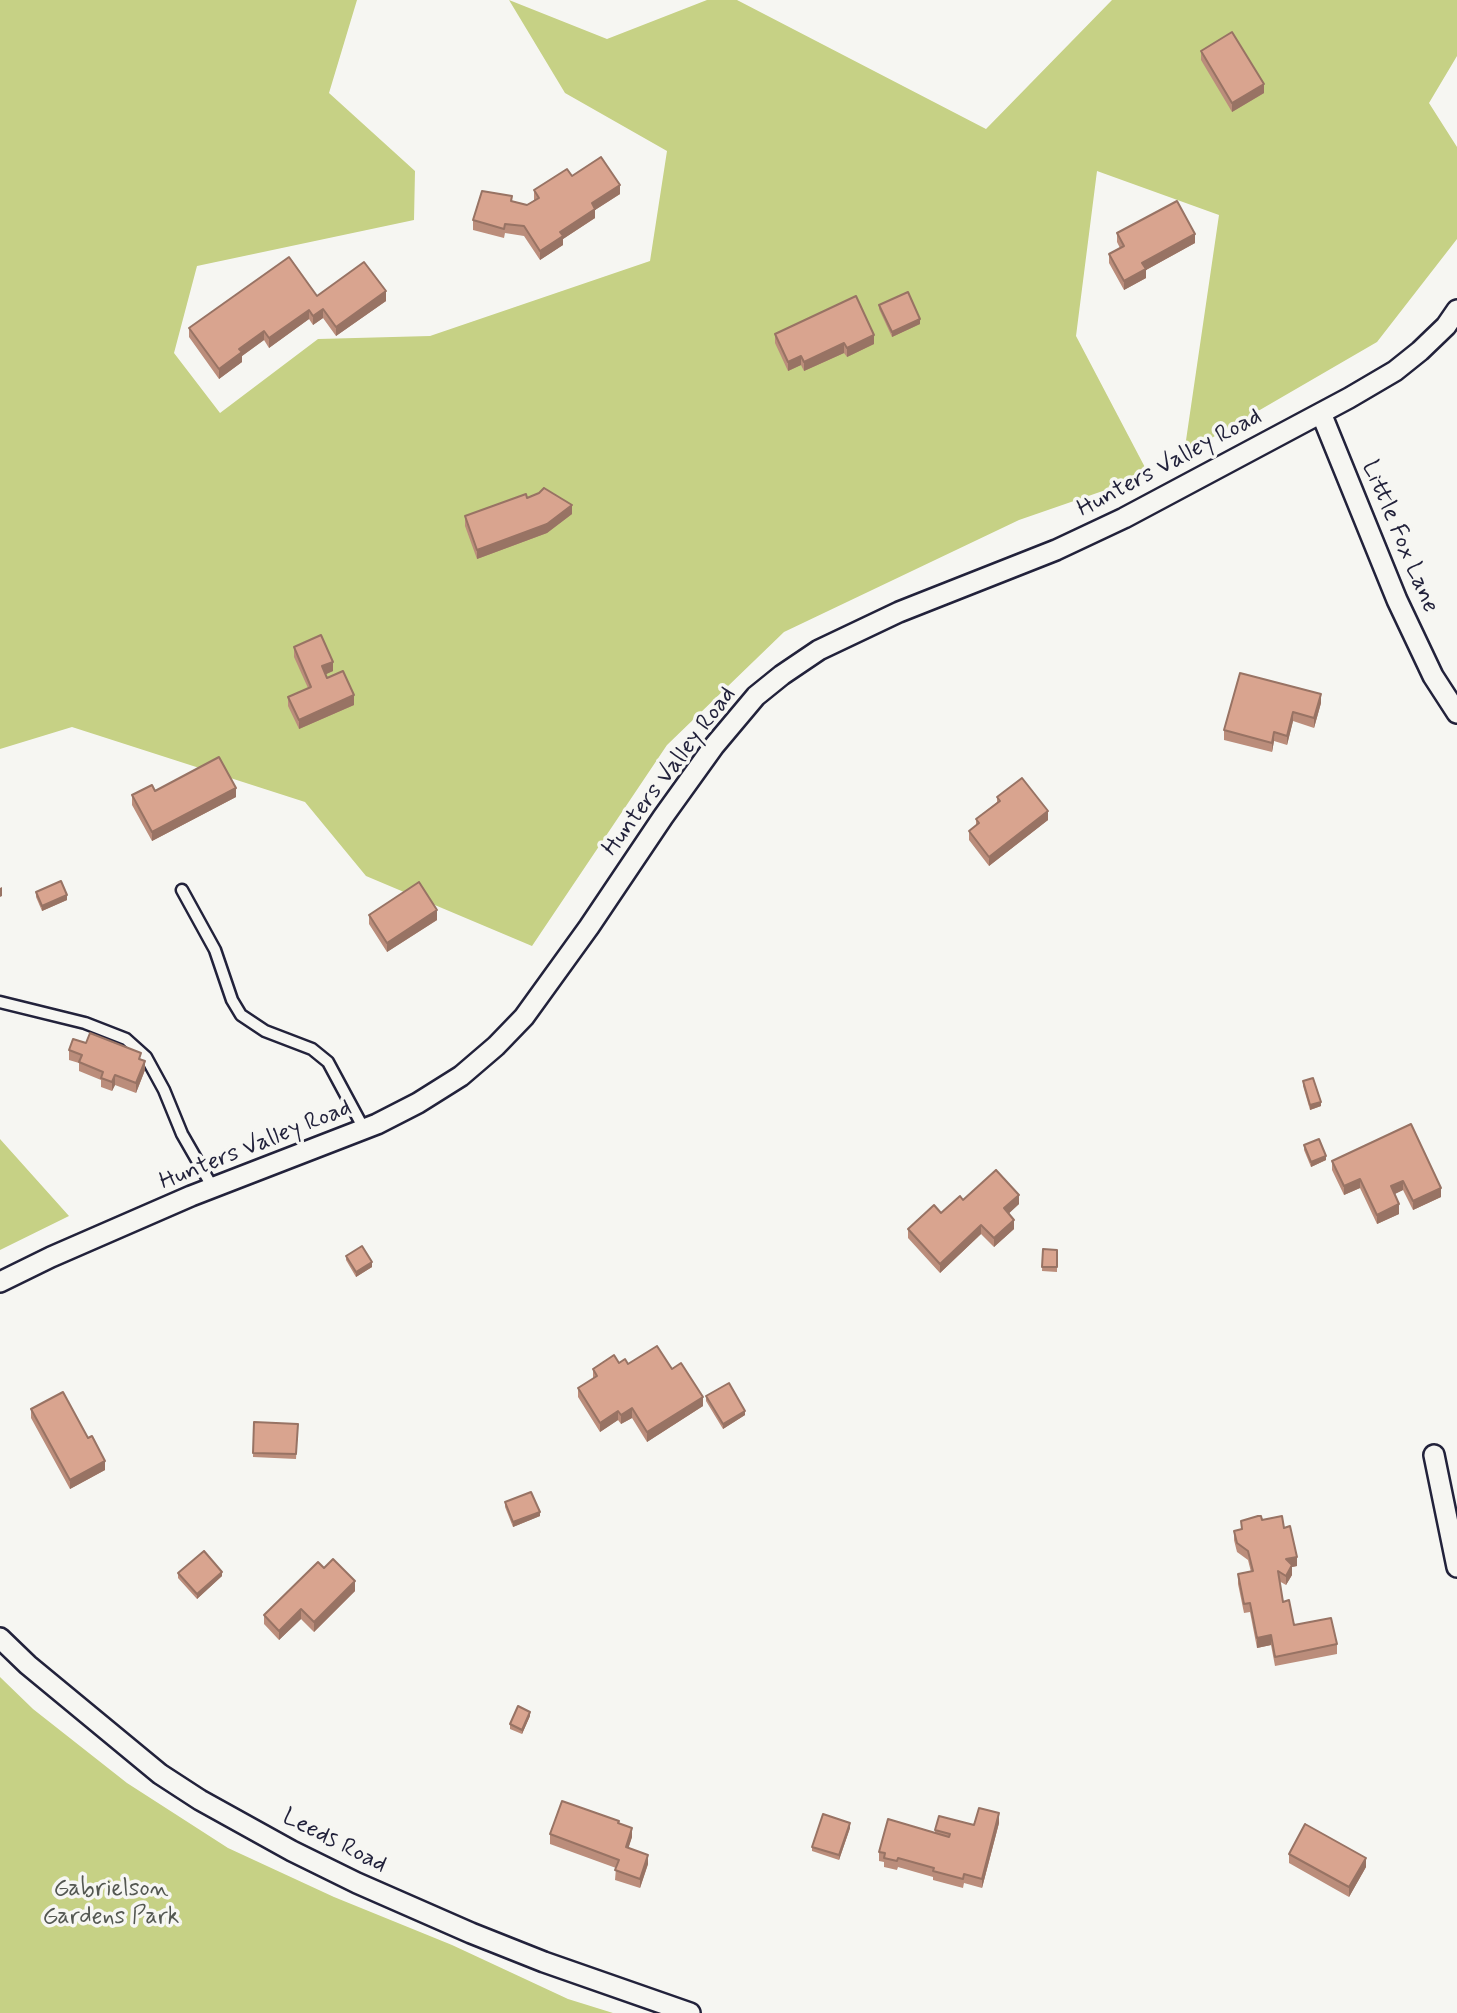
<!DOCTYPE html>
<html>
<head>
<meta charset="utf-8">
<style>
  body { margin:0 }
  canvas { display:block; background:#f6f6f2 }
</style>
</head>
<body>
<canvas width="1457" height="2013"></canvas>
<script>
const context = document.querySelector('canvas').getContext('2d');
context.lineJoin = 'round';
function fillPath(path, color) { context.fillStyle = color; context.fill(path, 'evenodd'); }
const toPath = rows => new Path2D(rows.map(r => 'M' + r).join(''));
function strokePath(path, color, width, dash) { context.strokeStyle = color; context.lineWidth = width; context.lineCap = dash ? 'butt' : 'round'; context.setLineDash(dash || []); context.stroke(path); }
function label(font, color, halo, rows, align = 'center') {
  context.font = font + ' Mynerve,sans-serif'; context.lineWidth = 7; context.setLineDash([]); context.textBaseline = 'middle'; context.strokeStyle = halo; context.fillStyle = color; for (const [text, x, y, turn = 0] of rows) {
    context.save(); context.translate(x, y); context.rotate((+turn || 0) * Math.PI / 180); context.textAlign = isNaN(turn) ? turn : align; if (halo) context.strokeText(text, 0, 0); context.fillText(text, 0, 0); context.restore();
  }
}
fillPath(toPath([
  [0,0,357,0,329,93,415,171,414,220,197,266,174,353,220,413,318,339,430,336,650,261,667,151,565,93,509,0,607,39,707,0,737,0,986,129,1112,0,1457,0,1457,56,1429,103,1457,147,1457,239,1377,342,1184,454,1219,215,1097,171,1076,336,1149,475,1019,520,784,632,667,745,532,946,366,876,305,802,72,727,0,749],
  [0,1139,69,1216,0,1250],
  [0,1677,33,1709,127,1783,228,1848,334,1897,452,1945,568,1999,613,2013,0,2013]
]), '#c6d185');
const service = toPath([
  [182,890,215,950,232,1000,241,1015,265,1031,312,1049,328,1062,364,1129],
  [0,1002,85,1023,126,1039,146,1057,164,1090,182,1134,213,1188]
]);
const minor = toPath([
  [1321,413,1397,600,1433,676,1457,713],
  [0,1282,51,1257,191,1196,377,1124,418,1103,461,1076,496,1046,524,1017,589,927,663,817,714,746,756,696,782,675,819,650,899,612,1056,550,1124,518,1349,398,1395,371,1420,351,1446,326,1457,310],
  [1434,1455,1457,1567],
  [0,1638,28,1665,160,1774,200,1800,292,1851,357,1883,471,1933,544,1962,690,2013]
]);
strokePath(service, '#22223b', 15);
strokePath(minor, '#22223b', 24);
strokePath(service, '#f6f6f2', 10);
strokePath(minor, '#f6f6f2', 19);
fillPath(toPath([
  [1201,51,1264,93,1232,112,1201,60],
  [572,176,620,194,595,210,595,218,563,239,563,245,540,260,524,236,505,233,504,238,473,230,473,220,512,201,527,205,534,200,534,190],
  [1117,233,1195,243,1146,270,1146,278,1124,290,1109,263,1109,254,1120,248,1117,242],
  [317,296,386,301,336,336,323,318,313,325,309,319,269,348,264,340,242,356,242,362,219,379,189,337,189,328],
  [879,305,920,324,892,337,879,309],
  [775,334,874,344,847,357,844,353,804,371,801,365,788,371,775,343],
  [527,498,572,514,547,533,477,559,465,526,465,516],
  [294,647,333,671,326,674,327,678,354,705,299,729,288,706,288,697,308,688,294,657],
  [1321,703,1314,728,1293,721,1287,745,1274,741,1272,752,1224,740,1224,730],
  [155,791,236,797,152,841,132,805,132,795],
  [997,797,1048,820,989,866,969,840,969,831,976,826,976,819,997,802],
  [36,892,67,900,42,911,36,897],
  [369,915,437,920,387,952,369,924],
  [86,1043,141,1060,145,1070,136,1093,115,1085,112,1091,101,1087,101,1080,79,1071,79,1063,69,1060,69,1050],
  [1303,1081,1321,1106,1310,1110,1303,1086],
  [1411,1124,1441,1197,1413,1210,1403,1190,1394,1194,1399,1214,1377,1224,1360,1188,1344,1195,1332,1170,1332,1161],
  [1304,1145,1326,1160,1311,1167,1304,1150],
  [963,1200,1019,1204,1009,1213,1014,1229,994,1247,981,1234,940,1273,908,1238,908,1229,941,1213],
  [1043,1249,1057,1250,1057,1272,1042,1271],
  [346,1256,372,1267,356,1277,346,1260],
  [619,1363,672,1369,703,1406,647,1442,632,1418,621,1424,618,1420,600,1432,578,1397,578,1388,593,1379,593,1369],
  [706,1396,745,1415,723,1429,706,1401],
  [31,1409,88,1438,105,1470,70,1489,31,1418],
  [254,1422,298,1424,296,1459,253,1457],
  [505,1502,540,1516,513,1527,505,1507],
  [1262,1520,1284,1528,1297,1566,1292,1567,1292,1575,1286,1585,1279,1581,1283,1602,1294,1625,1337,1644,1337,1654,1275,1666,1271,1645,1257,1648,1250,1612,1244,1613,1238,1584,1238,1574,1251,1572,1248,1560,1237,1552,1234,1540,1234,1531,1241,1530,1241,1521],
  [324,1568,355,1591,314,1632,301,1619,279,1640,264,1624,264,1615],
  [178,1573,222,1576,197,1599,178,1578],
  [530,1716,522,1734,510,1729,510,1724],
  [619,1823,632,1837,628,1848,648,1864,640,1888,615,1880,616,1868,550,1844,550,1834],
  [999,1823,982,1888,964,1883,963,1888,933,1880,933,1877,898,1867,897,1870,884,1867,884,1862,879,1861,879,1852,935,1833,935,1830],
  [850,1828,839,1860,812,1851,812,1847],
  [1289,1854,1366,1867,1349,1897,1289,1863]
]), '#bb8d7b');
fillPath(toPath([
  [1264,84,1264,93,1232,112,1232,103],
  [620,185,620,194,595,210,595,218,563,239,563,245,540,260,540,251,592,203],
  [1195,234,1195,243,1146,270,1146,278,1124,290,1124,281,1142,263],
  [386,291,386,301,336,336,336,327],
  [323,309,323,318,313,325,313,316],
  [309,310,309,319,269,348,269,338],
  [920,319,920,324,892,337,892,332],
  [264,331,264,340,242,356,242,362,219,379,219,369,239,349],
  [874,335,874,344,847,357,847,348],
  [844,343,844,353,804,371,804,362],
  [801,356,801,365,788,371,788,362],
  [572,505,572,514,547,533,477,559,477,550],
  [333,662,333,671,322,676,322,666],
  [1321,694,1321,703,1314,728,1314,718],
  [354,695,354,705,299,729,299,720],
  [1293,712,1293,721,1287,745,1287,736],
  [1274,732,1274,741,1272,752,1272,743],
  [236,788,236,797,152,841,152,832],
  [1048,811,1048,820,989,866,989,857],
  [2,887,2,896,0,897,0,888],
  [67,895,67,900,42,911,42,906],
  [437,910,437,920,387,952,387,943],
  [145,1061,145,1070,136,1093,136,1083],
  [115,1075,115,1085,112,1091,112,1082],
  [1321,1102,1321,1106,1310,1110,1310,1105],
  [1326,1156,1326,1160,1311,1167,1311,1162],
  [1360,1179,1360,1188,1344,1195,1344,1186],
  [1403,1181,1403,1190,1391,1196,1391,1186],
  [1441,1188,1441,1197,1413,1210,1413,1201],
  [1019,1195,1019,1204,1004,1218,1004,1208],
  [1399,1204,1399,1214,1377,1224,1377,1215],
  [1014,1220,1014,1229,994,1247,994,1238],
  [981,1225,981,1234,940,1273,940,1264],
  [372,1262,372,1267,356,1277,356,1272],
  [703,1397,703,1406,647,1442,647,1432],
  [632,1408,632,1418,621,1424,621,1415],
  [618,1411,618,1420,600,1432,600,1423],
  [745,1411,745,1415,723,1429,723,1424],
  [105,1461,105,1470,70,1489,70,1480],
  [540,1512,540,1516,513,1527,513,1522],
  [1297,1557,1297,1566,1292,1567,1292,1575,1286,1585,1286,1559],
  [222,1572,222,1576,197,1599,197,1594],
  [355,1581,355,1591,314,1632,314,1622],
  [301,1609,301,1619,279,1640,279,1631],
  [1271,1635,1271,1645,1257,1648,1257,1638],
  [530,1712,530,1716,522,1734,522,1730],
  [999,1813,999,1823,982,1888,982,1879],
  [850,1823,850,1828,839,1860,839,1855],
  [632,1828,632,1837,626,1856,626,1847],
  [648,1855,648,1864,640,1888,640,1879],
  [1366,1858,1366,1867,1349,1897,1349,1887]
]), '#987364');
const building = toPath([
  [1232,32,1264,84,1232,103,1201,51,1232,32],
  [601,157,620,185,592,203,595,209,560,232,563,236,540,251,524,226,505,224,504,229,473,220,482,191,512,196,511,201,527,205,539,198,534,190,567,169,572,176,601,157],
  [1177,201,1195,234,1142,263,1146,269,1124,281,1109,254,1124,246,1117,233,1177,201],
  [289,257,317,296,364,262,386,291,336,327,323,309,313,316,309,310,269,338,264,331,239,349,242,352,219,369,189,328,289,257],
  [908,292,920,319,892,332,879,305,908,292],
  [856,296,874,335,847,348,844,343,804,362,801,356,788,362,775,334,856,296],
  [544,488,572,505,547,524,477,550,465,516,526,494,527,498,539,493,544,488],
  [321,635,333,662,322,666,327,678,343,671,354,695,299,720,288,697,311,687,294,647,321,635],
  [1240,673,1321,694,1314,718,1293,712,1287,736,1274,732,1272,743,1224,730,1240,673],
  [219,757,236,788,152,832,132,795,152,785,155,791,219,757],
  [1022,778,1048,811,989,857,969,831,979,823,976,819,1000,801,997,797,1022,778],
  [61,881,67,895,42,906,36,892,61,881],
  [419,882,437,910,387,943,369,915,419,882],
  [90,1033,141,1053,139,1059,145,1061,136,1083,115,1075,112,1082,101,1078,103,1072,79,1062,82,1055,69,1050,73,1039,86,1043,90,1033],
  [1313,1078,1321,1102,1310,1105,1303,1081,1313,1078],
  [1411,1124,1441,1188,1413,1201,1403,1181,1391,1186,1399,1204,1377,1215,1360,1179,1344,1186,1332,1161,1411,1124],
  [1319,1139,1326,1156,1311,1162,1304,1145,1319,1139],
  [996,1170,1019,1195,1004,1208,1014,1220,994,1238,981,1225,940,1264,908,1229,934,1205,941,1213,960,1196,963,1200,996,1170],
  [362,1246,372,1262,356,1272,346,1256,362,1246],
  [1043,1249,1057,1250,1057,1267,1042,1267,1043,1249],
  [657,1346,672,1369,681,1363,703,1397,647,1432,632,1408,621,1415,618,1411,600,1423,578,1388,597,1376,593,1369,614,1355,619,1363,625,1359,628,1364,657,1346],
  [729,1383,745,1411,723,1424,706,1396,729,1383],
  [63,1392,88,1438,92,1436,105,1461,70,1480,31,1409,63,1392],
  [254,1422,298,1424,296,1454,253,1453,254,1422],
  [531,1492,540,1512,513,1522,505,1502,531,1492],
  [1258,1516,1261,1516,1262,1520,1282,1516,1284,1528,1290,1526,1297,1557,1286,1559,1292,1565,1286,1576,1278,1571,1283,1602,1289,1600,1294,1625,1331,1618,1337,1644,1275,1657,1271,1635,1257,1638,1250,1603,1244,1604,1238,1574,1253,1571,1248,1551,1237,1543,1234,1531,1242,1529,1241,1521,1258,1516],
  [204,1551,222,1572,197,1594,178,1573,204,1551],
  [333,1559,355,1581,314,1622,301,1609,279,1631,264,1615,318,1562,324,1568,333,1559],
  [518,1706,530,1712,522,1730,510,1724,518,1706],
  [562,1801,619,1821,618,1823,632,1828,626,1847,648,1855,640,1879,615,1870,619,1860,550,1834,562,1801],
  [979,1808,999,1813,982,1879,964,1874,963,1879,933,1871,934,1868,898,1858,897,1861,884,1858,885,1853,879,1852,888,1819,949,1837,950,1834,935,1830,939,1816,974,1825,979,1808],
  [823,1814,850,1823,839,1855,812,1847,823,1814],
  [1305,1824,1366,1858,1349,1887,1289,1854,1305,1824]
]);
fillPath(building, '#d9a48f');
strokePath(building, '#987364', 2);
label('24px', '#22223b', '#f6f6f2', [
  ["Hunters Valley Road",1170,464,-28],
  ["Little Fox Lane",1399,537,67],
  ["Hunters Valley Road",670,772,-53],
  ["Hunters Valley Road",256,1146,-22],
  ["Leeds Road",334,1842,27]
]);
label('24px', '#535751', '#f6f6f2', [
  ["Gabrielson",111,1890],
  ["Gardens Park",111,1918]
]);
</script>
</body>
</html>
